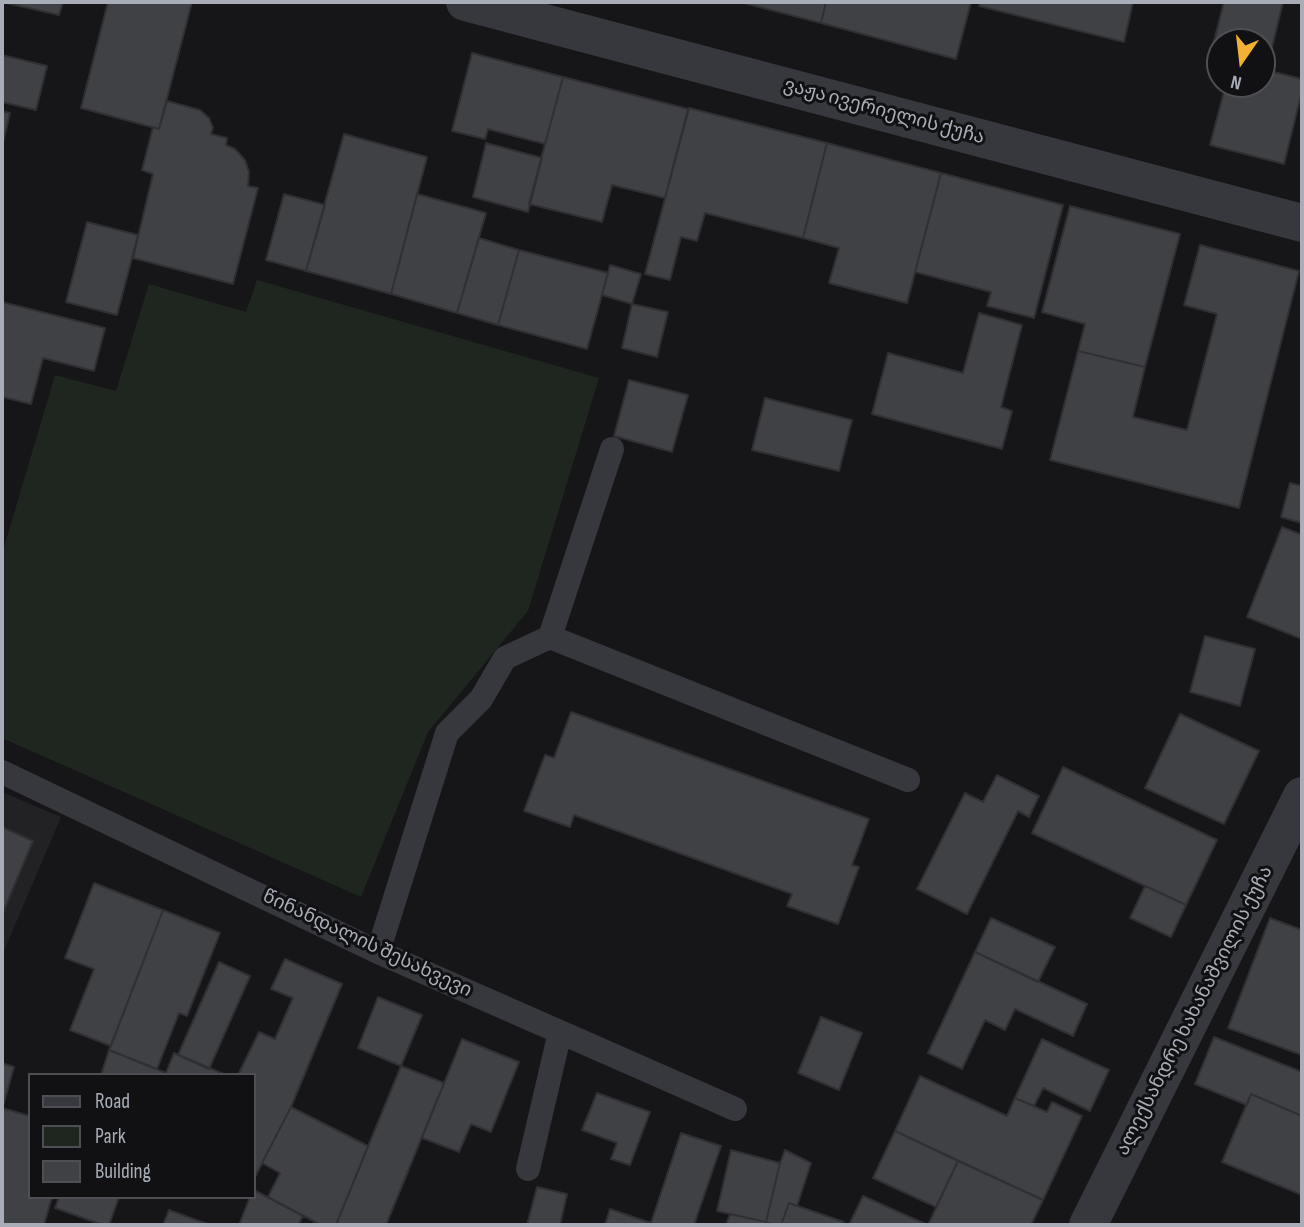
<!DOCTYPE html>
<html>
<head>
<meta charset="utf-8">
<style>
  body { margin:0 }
  #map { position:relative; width:1304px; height:1227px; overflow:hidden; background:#161618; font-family:"Sofia Sans Condensed",sans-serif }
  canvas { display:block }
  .frame { position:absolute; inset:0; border:4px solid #a8adb8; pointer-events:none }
  .legend { position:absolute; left:28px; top:1073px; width:228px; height:126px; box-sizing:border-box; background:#111113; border:2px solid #4d4f55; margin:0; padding:9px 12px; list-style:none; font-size:21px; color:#a8adb8 }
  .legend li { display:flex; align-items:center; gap:14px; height:35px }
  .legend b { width:35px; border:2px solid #4d4f55 }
  .north { position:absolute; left:1206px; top:28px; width:70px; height:70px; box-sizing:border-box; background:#111113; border:2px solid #4d4f55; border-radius:50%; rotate:194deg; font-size:19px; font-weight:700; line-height:28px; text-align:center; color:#a8adb8 }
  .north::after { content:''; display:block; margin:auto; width:24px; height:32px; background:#f2b134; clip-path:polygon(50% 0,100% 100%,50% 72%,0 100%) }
</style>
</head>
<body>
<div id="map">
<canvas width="1304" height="1227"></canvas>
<div class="frame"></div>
<ul class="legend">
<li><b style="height:9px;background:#37383d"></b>Road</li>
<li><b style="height:19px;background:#1e261f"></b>Park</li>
<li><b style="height:19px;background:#404145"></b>Building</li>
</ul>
<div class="north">N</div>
</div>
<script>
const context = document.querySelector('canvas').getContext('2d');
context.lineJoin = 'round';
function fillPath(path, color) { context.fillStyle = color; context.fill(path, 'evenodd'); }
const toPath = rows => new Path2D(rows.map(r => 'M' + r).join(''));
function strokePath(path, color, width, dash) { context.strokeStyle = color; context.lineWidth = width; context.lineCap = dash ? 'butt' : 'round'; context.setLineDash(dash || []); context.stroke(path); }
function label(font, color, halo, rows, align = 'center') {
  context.font = font + ' "Sofia Sans Condensed","Noto Sans Georgian",sans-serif'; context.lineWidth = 6; context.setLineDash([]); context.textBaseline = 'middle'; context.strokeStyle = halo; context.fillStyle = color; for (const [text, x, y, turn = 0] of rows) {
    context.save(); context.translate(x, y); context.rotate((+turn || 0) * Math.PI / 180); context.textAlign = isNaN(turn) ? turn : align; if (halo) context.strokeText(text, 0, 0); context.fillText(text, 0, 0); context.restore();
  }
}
fillPath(toPath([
  [2,792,61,817,4,951,2,950]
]), '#222225');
fillPath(toPath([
  [257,280,599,378,528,611,428,732,361,897,2,738,2,554,55,375,116,391,149,284,246,312]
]), '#1e261f');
const building = toPath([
  [2,2,63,2,59,15,2,2],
  [108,2,192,2,159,129,81,108,108,2],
  [740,2,826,2,821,23,740,2],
  [826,2,971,2,956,59,821,23,826,2],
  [981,2,1133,2,1124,42,979,6,981,2],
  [1224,2,1283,2,1269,60,1262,58,1262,42,1220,42,1220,47,1213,45,1224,2],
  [472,53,563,77,545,144,488,129,485,139,452,131,472,53],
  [2,55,47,66,36,110,2,102,2,55],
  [1262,69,1302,79,1302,91,1284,164,1210,145,1226,84,1262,84,1262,69],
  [563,77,688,109,665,198,612,185,602,222,529,204,563,77],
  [167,101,200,110,209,118,213,128,211,134,227,138,226,145,235,149,245,160,249,172,248,186,258,188,233,284,133,258,153,174,142,170,153,127,159,129,167,101],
  [689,108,827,143,803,238,705,213,697,241,681,237,670,280,645,274,689,108],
  [2,111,10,113,2,147,2,111],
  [344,134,427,157,391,294,306,271,344,134],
  [486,143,542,158,528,212,473,197,486,143],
  [827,143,941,173,907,303,829,283,839,248,803,238,827,143],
  [941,173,1063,205,1034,318,987,306,991,292,915,272,941,173],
  [284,194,325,205,306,271,266,260,284,194],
  [417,194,486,213,457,313,391,294,417,194],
  [1070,206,1180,234,1145,367,1078,351,1085,324,1042,312,1070,206],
  [87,222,138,235,117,315,66,302,87,222],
  [479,238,519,250,498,325,457,313,479,238],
  [1200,245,1299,271,1239,508,1050,460,1078,351,1145,367,1133,417,1187,430,1217,314,1184,305,1200,245],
  [519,250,608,273,587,349,498,325,519,250],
  [610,265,641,274,632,304,602,295,610,265],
  [2,302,105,328,94,371,43,358,31,404,2,397,2,302],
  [632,304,668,312,657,357,622,348,632,304],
  [979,313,1022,325,1001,407,1012,411,1002,449,872,414,888,353,963,373,979,313],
  [629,380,688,395,672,452,614,436,629,380],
  [765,398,852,420,839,471,752,450,765,398],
  [1290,483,1302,486,1302,523,1281,517,1290,483],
  [1282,527,1302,535,1302,639,1247,617,1282,527],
  [1205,636,1255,649,1240,706,1190,692,1205,636],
  [571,712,869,819,852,865,859,867,838,924,787,906,792,894,574,815,570,827,524,811,545,755,554,758,571,712],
  [1180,714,1259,751,1224,824,1145,788,1180,714],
  [1063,767,1217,840,1186,905,1032,833,1063,767],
  [997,775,1039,796,1029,817,1018,811,967,914,917,889,965,793,983,802,997,775],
  [2,827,33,841,2,915,2,827],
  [94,883,163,910,111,1046,70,1030,94,969,65,958,94,883],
  [1145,886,1186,905,1171,937,1130,918,1145,886],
  [163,910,220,933,187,1016,179,1013,157,1069,109,1050,163,910],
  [991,918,1055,947,1038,982,975,952,991,918],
  [1270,918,1302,930,1302,1055,1228,1028,1270,918],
  [975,952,1087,1004,1073,1036,1015,1009,1005,1030,985,1020,962,1069,928,1053,975,952],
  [285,959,342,984,291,1107,254,1179,254,1075,238,1075,259,1032,275,1039,293,998,271,989,285,959],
  [219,962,250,976,209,1069,178,1055,219,962],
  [378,997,422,1015,401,1066,358,1048,378,997],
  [821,1017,862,1033,839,1090,798,1073,821,1017],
  [1214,1037,1302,1072,1302,1116,1251,1094,1247,1105,1195,1084,1214,1037],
  [462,1039,519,1062,491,1132,471,1124,459,1152,422,1138,462,1039],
  [1042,1039,1109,1070,1090,1111,1043,1088,1034,1106,1015,1098,1042,1039],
  [109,1050,166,1073,174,1053,226,1075,101,1075,109,1050],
  [2,1063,14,1067,2,1110,2,1063],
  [401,1066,444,1083,386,1225,336,1225,401,1066],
  [920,1076,1007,1116,1015,1098,1047,1112,1052,1102,1082,1116,1043,1200,895,1131,920,1076],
  [597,1093,650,1112,630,1165,611,1159,617,1143,582,1130,597,1093],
  [1251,1094,1302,1116,1302,1195,1222,1162,1251,1094],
  [291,1107,368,1146,336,1225,321,1225,268,1197,280,1173,262,1163,291,1107],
  [2,1108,30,1116,30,1197,52,1197,44,1225,2,1225,2,1108],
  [895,1131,958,1161,936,1207,873,1178,895,1131],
  [681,1133,721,1146,694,1225,657,1225,651,1223,681,1133],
  [731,1150,780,1163,766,1222,717,1211,731,1150],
  [785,1150,811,1163,797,1206,789,1203,781,1225,773,1225,766,1222,780,1163,785,1150],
  [958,1161,1043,1200,1031,1225,928,1225,958,1161],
  [537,1187,567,1194,560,1225,527,1225,537,1187],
  [254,1190,303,1216,298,1225,239,1225,250,1197,254,1197,254,1190],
  [863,1196,928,1225,849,1225,863,1196],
  [59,1197,119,1197,109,1225,103,1225,55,1208,59,1197],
  [789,1203,844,1222,842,1225,781,1225,789,1203],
  [610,1209,651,1223,657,1225,605,1225,610,1209],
  [169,1210,210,1225,163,1225,169,1210],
  [730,1214,766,1222,773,1225,726,1225,730,1214]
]);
fillPath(building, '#404145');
strokePath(building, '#303034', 2);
strokePath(toPath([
  [550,637,908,780],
  [2,772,378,952,735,1109],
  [378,952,447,733,481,699,505,658,550,637,612,449],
  [528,1169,560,1032]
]), '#37383d', 24);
strokePath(toPath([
  [465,2,1302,223],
  [1088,1225,1302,796]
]), '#37383d', 38);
label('19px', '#a8adb8', '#111113', [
  ["ვაჟა ივერიელის ქუჩა",884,112,15],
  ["წინანდალის შესახვევი",367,944,25],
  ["ალექსანდრე ხახანაშვილის ქუჩა",1195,1011,-63]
]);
</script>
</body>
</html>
